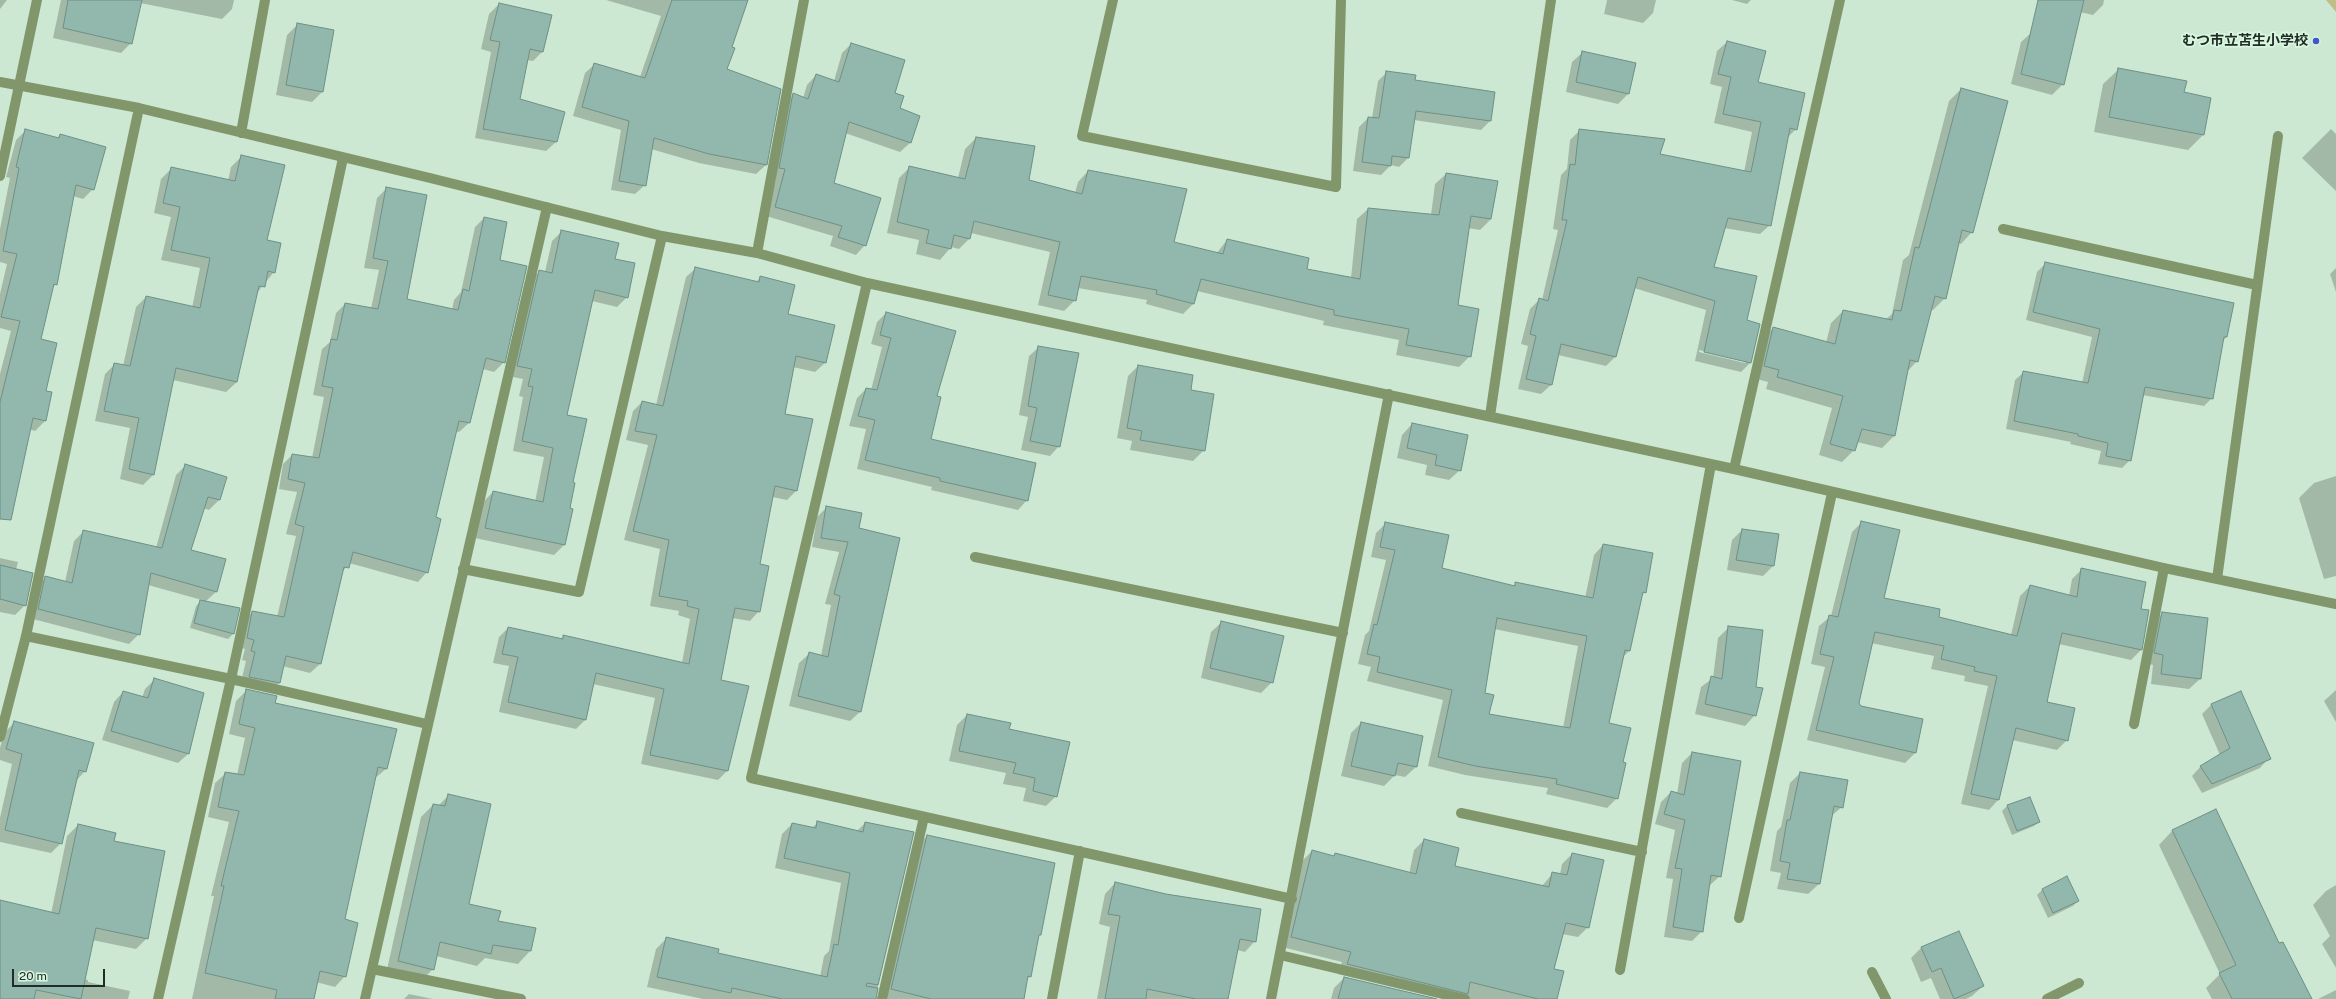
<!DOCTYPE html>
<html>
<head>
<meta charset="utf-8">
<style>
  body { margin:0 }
  #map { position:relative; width:2336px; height:999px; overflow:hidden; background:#cce8d2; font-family:"Public Sans",sans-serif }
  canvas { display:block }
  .scale { position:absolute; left:12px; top:969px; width:93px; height:18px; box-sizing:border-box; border:2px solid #212c24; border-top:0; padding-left:5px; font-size:12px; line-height:14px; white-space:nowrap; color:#212c24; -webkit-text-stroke:3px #d9f6e0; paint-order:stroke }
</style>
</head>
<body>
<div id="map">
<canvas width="2336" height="999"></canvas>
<div class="scale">20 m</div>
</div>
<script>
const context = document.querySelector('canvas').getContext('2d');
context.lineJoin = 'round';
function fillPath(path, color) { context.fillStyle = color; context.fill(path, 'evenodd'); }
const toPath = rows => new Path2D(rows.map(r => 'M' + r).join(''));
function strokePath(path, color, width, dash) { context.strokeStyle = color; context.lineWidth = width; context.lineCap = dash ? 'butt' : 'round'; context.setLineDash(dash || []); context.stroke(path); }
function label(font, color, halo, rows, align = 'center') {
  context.font = font + ' "Public Sans","Noto Sans JP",sans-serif'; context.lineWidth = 3.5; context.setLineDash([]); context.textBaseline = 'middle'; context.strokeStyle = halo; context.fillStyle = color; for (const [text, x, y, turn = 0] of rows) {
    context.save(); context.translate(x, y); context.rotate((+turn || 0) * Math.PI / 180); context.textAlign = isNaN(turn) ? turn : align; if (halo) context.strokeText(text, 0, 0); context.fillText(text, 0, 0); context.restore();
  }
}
fillPath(toPath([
  [2326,0,2336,0,2336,12]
]), '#c0bd89');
fillPath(toPath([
  [0,0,7,0,0,9],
  [61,0,234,0,232,9,222,19,140,3,131,43,121,53,53,38],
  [606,0,742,0,726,69,780,89,766,165,756,174,699,163,651,149,645,185,635,194,611,190,621,130,573,116,585,73,595,64,640,77,661,16],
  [1607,0,1656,0,1653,13,1643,23,1604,14],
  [1732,0,1751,0,1747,4],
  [2073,0,2104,0,2103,5,2093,15,2071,10],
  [499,4,542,52,533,61,527,60,519,100,556,142,546,151,475,138,491,52,481,49,489,14],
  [297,25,323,91,312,102,276,95,287,35],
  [2032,32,2063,84,2052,95,2011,84,2021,42],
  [1727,42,1757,83,1796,129,1787,138,1770,225,1760,234,1724,228,1712,268,1746,321,1750,363,1741,372,1695,361,1706,310,1634,288,1615,357,1606,366,1558,355,1551,385,1541,394,1518,389,1528,346,1521,344,1530,309,1540,299,1542,300,1558,230,1553,229,1561,175,1567,169,1570,140,1580,130,1659,155,1744,172,1752,132,1714,123,1722,87,1710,84,1717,51],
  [1699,350,1745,361,1745,363,1699,352],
  [851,44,894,94,899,109,919,116,910,143,900,152,845,133,833,184,865,245,856,255,830,246,833,236,766,216,776,178,771,177,784,104,794,94,803,98,807,85,816,75,834,81,842,53],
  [1583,52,1628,94,1618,104,1566,92,1572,62],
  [2119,69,2183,93,2203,135,2188,150,2094,132,2103,84],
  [1387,72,1414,81,1490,121,1481,130,1414,120,1408,158,1399,167,1391,165,1381,175,1353,171,1359,127,1368,118,1372,118,1378,81],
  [1961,89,1972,232,1961,244,1958,243,1945,298,1933,310,1930,309,1917,361,1907,372,1894,436,1882,448,1857,442,1854,450,1842,462,1819,455,1832,408,1766,389,1768,382,1753,378,1761,340,1773,328,1826,343,1831,323,1843,311,1885,320,1892,314,1903,260,1909,255,1949,101],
  [2331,129,2336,134,2336,191,2302,158],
  [26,130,57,138,60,135,93,189,83,199,73,196,56,284,52,288,40,339,45,391,51,393,45,421,35,431,29,429,0,520,0,374,11,331,0,328,0,294,7,264,0,262,0,229,10,178,6,177,16,140],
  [976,138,1028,181,1075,193,1078,182,1088,171,1173,243,1216,254,1227,240,1306,270,1351,278,1357,219,1368,209,1431,215,1435,184,1446,174,1496,182,1491,219,1480,230,1468,228,1457,306,1470,356,1459,367,1396,355,1399,340,1323,325,1324,321,1197,291,1194,303,1183,314,1146,304,1147,300,1078,288,1075,300,1064,311,1038,305,1050,252,971,233,969,239,959,249,951,247,940,260,916,254,919,240,887,233,899,178,910,167,958,178,965,149],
  [241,157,274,272,256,294,237,382,226,392,173,380,153,475,143,485,120,479,130,428,95,421,105,374,115,364,123,366,136,307,146,297,192,308,200,268,161,260,171,217,154,213,161,179,171,169,228,181,231,167],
  [386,189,406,300,452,310,454,300,461,292,475,227,484,218,499,260,504,362,494,372,483,369,469,423,459,432,455,431,435,518,427,572,418,582,349,563,341,574,320,664,310,673,282,666,279,683,269,692,240,686,246,661,242,660,245,649,238,647,243,621,253,612,277,617,296,536,286,534,297,492,279,489,283,464,292,455,312,458,324,397,313,395,322,349,330,342,336,313,345,304,371,309,379,270,364,268,377,198],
  [562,231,614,260,627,297,617,307,592,301,566,416,572,483,564,545,554,555,475,538,483,502,493,492,535,502,544,457,513,451,523,397,519,396,523,379,508,376,530,281,540,271,545,272,552,241],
  [2045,264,2226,337,2223,341,2212,398,2204,406,2142,395,2130,460,2122,468,2098,464,2101,451,2070,444,2071,442,2006,429,2015,380,2024,372,2082,383,2092,337,2026,320,2037,272],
  [696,268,756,282,761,277,786,314,825,363,815,372,793,367,784,415,812,420,796,491,787,500,772,497,759,565,759,611,750,621,732,618,720,681,727,771,718,780,641,764,655,698,593,684,585,720,576,729,499,712,509,666,493,663,499,637,508,628,560,639,564,636,682,663,690,619,678,615,679,611,650,606,660,549,624,540,648,445,626,440,633,411,642,402,656,405,686,277],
  [2336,268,2336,292,2330,274],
  [886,313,936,397,930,439,1027,500,1018,510,931,490,932,487,857,469,866,429,849,426,857,398,866,389,871,390,882,347,871,344,877,322],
  [1039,347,1059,446,1050,456,1021,450,1028,417,1019,415,1029,356],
  [1138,366,1190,391,1204,450,1193,461,1130,450,1132,441,1117,438,1128,376],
  [1412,424,1460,470,1449,480,1425,475,1427,465,1397,458,1402,435],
  [185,466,226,478,219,500,209,510,203,508,190,550,216,592,205,602,233,634,228,639,190,628,196,606,202,600,148,585,139,634,129,644,29,618,36,587,46,577,65,582,74,541,84,531,156,548,176,475],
  [2336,476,2336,576,2324,579,2299,498,2314,483],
  [827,507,858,529,860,712,850,721,789,706,799,663,809,654,821,656,831,605,825,604,839,552,812,547,817,517],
  [1862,522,1883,599,1938,618,2011,635,2020,596,2030,586,2069,596,2072,579,2082,569,2139,610,2141,650,2131,660,2059,644,2045,702,2067,740,2057,750,2012,740,1998,800,1989,810,1961,804,1988,686,1964,681,1965,676,1931,669,1934,656,1871,643,1858,704,1861,707,1922,719,1915,753,1905,763,1807,740,1825,667,1811,664,1819,626,1831,616,1852,532],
  [1386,523,1440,569,1513,586,1516,583,1585,598,1594,555,1603,545,1645,592,1641,596,1629,651,1622,658,1608,723,1622,763,1617,798,1607,808,1546,794,1548,788,1465,775,1428,766,1443,700,1367,681,1371,667,1358,664,1365,635,1369,631,1386,560,1371,557,1376,533],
  [1494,629,1578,646,1563,728,1488,715,1484,694],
  [1742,530,1773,566,1763,576,1727,570,1732,540],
  [0,558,18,562,16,570,25,605,15,615,0,612],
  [2163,613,2200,679,2189,689,2151,684,2153,665,2145,663,2152,623],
  [1222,622,1272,682,1261,693,1201,678,1211,632],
  [1729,627,1754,687,1755,715,1745,726,1695,714,1701,687,1713,678,1718,638],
  [154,680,188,754,178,763,102,740,114,702,123,692,142,698,145,689],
  [247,690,274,703,395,730,386,769,374,779,344,920,345,976,335,987,316,982,313,999,192,999,214,896,211,896,229,822,208,817,215,783,226,773,237,775,245,738,229,734,236,701],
  [2336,690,2336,722,2324,701],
  [2240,692,2269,758,2260,768,2202,793,2192,776,2201,766,2220,755,2202,714,2211,705],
  [967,715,1008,730,1056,796,1046,806,1023,801,1026,788,1003,784,1006,773,949,761,957,725],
  [15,722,85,771,75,782,61,843,51,853,0,842,0,818,12,764,0,760,0,748,4,733],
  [1361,723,1422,737,1416,767,1405,777,1395,775,1384,786,1341,776,1351,733],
  [1692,753,1720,876,1709,886,1702,931,1692,941,1664,937,1673,879,1666,878,1675,830,1655,824,1661,802,1671,792,1677,794,1682,763],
  [1800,773,1842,807,1830,817,1819,884,1808,894,1777,889,1781,873,1770,871,1777,831,1781,827,1790,783],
  [448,796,468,904,497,922,534,929,530,951,518,964,485,958,477,966,436,956,433,969,420,982,386,974,421,817,433,805,438,806],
  [2030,798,2039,822,2034,826,2012,835,2002,811,2007,806],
  [2215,811,2279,945,2311,999,2212,999,2206,988,2220,974,2159,845,2172,831],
  [818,822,857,831,865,823,913,833,875,999,703,999,647,987,656,949,666,939,717,954,820,977,824,956,829,951,841,883,775,868,782,834,792,824,812,828],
  [78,825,113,841,147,938,136,949,92,940,84,979,88,980,88,982,130,991,128,999,0,999,0,901,51,914,67,836],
  [927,836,1030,976,1027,980,1023,999,881,999,917,846],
  [1424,840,1454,866,1542,886,1553,873,1560,874,1562,864,1572,854,1588,927,1578,937,1562,934,1553,969,1556,999,1442,999,1338,974,1342,962,1282,947,1302,861,1312,851,1333,857,1335,854,1409,874,1414,850],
  [2067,878,2078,901,2073,906,2048,918,2037,895,2042,890],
  [1115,883,1255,941,1245,952,1237,950,1227,999,1097,999,1110,927,1099,924,1105,894],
  [2336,885,2336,968,2322,944,2330,936,2313,905,2326,891],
  [1959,932,1983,986,1972,996,1966,999,1940,999,1931,978,1921,982,1911,958,1921,948],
  [1344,978,1433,999,1331,999,1334,988],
  [2336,990,2336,999,2318,999],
  [409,994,433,999,404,999]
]), '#0003');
const building = toPath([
  [68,0,142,0,132,44,63,28,68,0],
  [672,0,748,0,732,47,735,48,727,69,781,89,767,165,709,154,654,138,646,186,619,181,629,121,582,107,594,63,645,78,672,0],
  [2038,0,2084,0,2064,85,2021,74,2038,0],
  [499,3,552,15,543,52,530,49,520,99,565,112,557,142,483,129,500,42,490,40,499,3],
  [297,23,334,30,323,92,286,85,297,23],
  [1727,41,1766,51,1758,82,1805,93,1797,130,1790,128,1771,226,1728,218,1714,267,1757,276,1747,320,1760,324,1751,363,1704,352,1715,301,1638,277,1616,357,1561,344,1552,385,1526,379,1536,336,1530,334,1539,298,1548,301,1567,220,1562,220,1570,164,1575,165,1579,129,1665,139,1660,154,1751,172,1761,122,1723,114,1731,77,1718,74,1727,41],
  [851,43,905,60,895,93,904,96,900,108,920,116,911,143,849,122,834,183,881,198,866,246,838,237,842,226,775,207,785,169,779,168,793,93,808,99,816,74,839,82,851,43],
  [1582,51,1636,63,1629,94,1576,82,1582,51],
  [2118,68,2187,81,2184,92,2211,98,2204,135,2109,117,2118,68],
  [1386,71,1416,75,1415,80,1495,92,1491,121,1416,111,1409,158,1392,156,1391,166,1362,162,1368,117,1379,118,1386,71],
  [1961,88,2008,101,1973,233,1962,230,1946,299,1935,296,1918,362,1910,360,1895,436,1862,429,1855,451,1830,444,1843,396,1777,377,1779,370,1764,366,1773,327,1835,344,1843,310,1892,320,1894,310,1901,311,1915,247,1919,248,1961,88],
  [25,129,59,138,60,134,106,147,94,190,76,185,57,285,54,284,41,339,57,343,46,391,52,392,46,421,33,418,11,520,0,519,0,402,20,321,1,317,17,254,3,251,19,168,16,167,25,129],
  [976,137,1035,146,1029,180,1082,194,1088,170,1187,189,1174,242,1223,254,1227,239,1309,258,1307,269,1360,279,1368,208,1439,215,1446,173,1498,181,1491,219,1471,216,1458,305,1479,309,1471,357,1406,345,1409,329,1334,315,1334,310,1201,279,1194,304,1156,294,1157,290,1081,276,1076,301,1048,295,1060,242,974,221,970,239,954,235,951,249,926,243,929,230,897,222,909,166,965,179,976,137],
  [241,155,285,165,267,240,281,243,275,273,268,271,265,287,259,286,237,382,176,368,154,475,129,469,139,418,104,411,114,363,130,366,146,296,200,308,210,258,171,250,180,207,163,203,171,167,235,181,241,155],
  [386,187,427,195,407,299,458,310,463,289,469,291,484,217,507,222,500,260,527,266,505,363,486,358,470,423,459,421,436,517,441,519,428,573,353,552,349,568,344,567,321,664,286,656,280,683,249,677,255,652,251,651,254,640,247,638,252,611,284,617,304,527,295,524,305,483,288,479,292,454,319,458,333,388,322,386,331,339,337,340,345,303,378,309,388,261,373,258,386,187],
  [561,230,619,243,615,259,635,263,628,298,595,290,567,415,587,419,573,482,575,483,570,508,573,509,565,545,485,528,493,491,543,502,553,448,522,441,533,387,528,386,532,369,517,366,539,270,552,273,561,230],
  [2045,262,2234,303,2227,337,2224,337,2213,399,2145,387,2131,461,2106,456,2108,443,2078,436,2078,434,2014,421,2023,371,2088,383,2100,329,2033,312,2045,262],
  [695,267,759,282,760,276,795,285,788,314,835,325,826,363,796,356,785,414,813,419,797,491,775,486,760,564,769,566,760,612,735,608,721,680,749,686,728,771,650,755,664,689,596,673,586,720,508,702,518,657,502,654,508,627,563,639,563,635,689,664,699,609,687,606,688,601,659,596,669,540,633,531,657,435,635,431,642,401,663,406,695,267],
  [886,312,956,331,937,396,941,397,931,439,1036,463,1028,501,940,481,940,478,865,460,875,420,858,416,866,388,877,390,891,338,880,335,886,312],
  [1038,346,1079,353,1060,447,1030,441,1037,408,1028,406,1038,346],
  [1138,365,1193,375,1191,390,1214,394,1205,451,1140,440,1142,431,1127,428,1138,365],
  [1412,423,1468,435,1461,471,1435,465,1437,455,1407,448,1412,423],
  [185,464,227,477,220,500,208,497,191,550,226,559,217,592,151,573,140,635,38,609,45,576,72,583,83,530,162,548,185,464],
  [826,506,862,513,859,528,900,538,861,712,798,696,809,652,828,657,840,596,834,594,848,542,821,538,826,506],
  [1861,521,1900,530,1884,598,1940,609,1939,617,2017,636,2030,585,2077,597,2081,568,2146,582,2141,609,2149,610,2142,650,2062,633,2047,702,2075,708,2068,741,2016,728,1999,800,1971,794,1997,676,1974,671,1975,667,1941,659,1944,646,1875,632,1859,703,1861,706,1923,719,1916,753,1816,730,1834,657,1820,654,1829,615,1838,617,1861,521],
  [1385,522,1449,535,1442,568,1515,586,1515,582,1593,598,1603,544,1653,553,1646,593,1643,592,1630,651,1625,650,1609,723,1631,728,1623,762,1626,763,1618,799,1556,784,1557,779,1475,766,1438,757,1452,690,1377,672,1380,657,1367,654,1374,624,1377,625,1395,550,1380,547,1385,522],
  [1497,618,1587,636,1570,728,1489,714,1494,695,1485,693,1497,618],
  [1742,529,1779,534,1774,566,1736,560,1742,529],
  [0,565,33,573,26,606,0,599,0,565],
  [200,600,240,608,234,634,194,623,200,600],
  [2162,612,2208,618,2201,679,2161,674,2163,655,2154,653,2162,612],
  [1221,621,1284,636,1273,683,1210,668,1221,621],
  [1728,626,1763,630,1756,687,1763,688,1756,716,1705,704,1711,676,1722,679,1728,626],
  [154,678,204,693,189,754,111,731,123,691,148,698,154,678],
  [246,689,277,696,275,703,397,729,387,769,378,767,345,919,358,923,346,977,320,971,314,999,275,999,277,990,205,973,224,886,221,886,239,811,218,807,225,772,244,775,255,728,239,724,246,689],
  [2241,691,2271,759,2212,784,2200,766,2230,748,2211,704,2241,691],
  [967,714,1011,723,1009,729,1070,742,1057,797,1033,791,1035,778,1013,773,1016,763,959,751,967,714],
  [14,721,94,743,86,772,79,770,62,844,5,830,22,754,6,749,14,721],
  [1361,722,1423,736,1417,767,1398,763,1395,776,1351,766,1361,722],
  [1692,752,1741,761,1721,877,1711,875,1703,932,1673,927,1682,869,1675,868,1685,820,1664,814,1671,791,1684,795,1692,752],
  [1800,772,1848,780,1843,808,1834,806,1820,884,1787,879,1790,863,1780,861,1787,820,1790,820,1800,772],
  [448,794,491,804,469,904,501,911,498,921,536,928,531,951,493,945,491,954,440,942,434,970,398,961,433,804,445,806,448,794],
  [2030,797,2040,822,2017,831,2007,805,2030,797],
  [2216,809,2279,943,2283,942,2312,999,2232,999,2219,973,2236,965,2172,830,2216,809],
  [817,821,863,832,865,822,914,832,878,985,867,983,866,986,878,988,876,999,782,999,732,988,731,993,657,977,666,937,719,949,718,953,827,977,834,944,838,945,850,873,784,858,792,823,816,828,817,821],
  [78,824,116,833,114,841,165,851,148,939,96,928,81,999,36,990,34,999,0,999,0,900,59,914,78,824],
  [927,835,1055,863,1041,935,1039,935,1031,977,1028,976,1024,999,931,999,891,989,927,835],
  [1424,839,1459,848,1455,866,1549,887,1552,872,1567,875,1572,853,1604,860,1589,928,1566,923,1554,969,1564,971,1557,999,1538,999,1470,982,1468,994,1347,964,1351,952,1291,937,1312,850,1334,856,1335,853,1416,874,1424,839],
  [2067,876,2079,901,2053,913,2042,889,2067,876],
  [1115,882,1166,894,1261,909,1256,942,1240,939,1228,999,1196,999,1147,989,1146,999,1105,999,1120,916,1108,914,1115,882],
  [1959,931,1984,986,1954,999,1941,968,1932,972,1921,947,1959,931],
  [1344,977,1437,999,1338,999,1344,977]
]);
fillPath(building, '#92b7ad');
strokePath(building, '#6d9086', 1);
strokePath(toPath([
  [1113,0,1082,136,1336,187,1341,0],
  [0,82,139,108,430,178,662,236,757,253,867,283,1734,469,2164,568,2336,604],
  [241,133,265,0],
  [0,176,37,0],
  [2003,229,2257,285],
  [757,253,804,0],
  [867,283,751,778,1292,899],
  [1490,416,1551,0],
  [1734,469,1840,0],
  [975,557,1343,633],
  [463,569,579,592,662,236],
  [2217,579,2278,136],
  [26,636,231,679,427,724],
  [2134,724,2164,568],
  [0,737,26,636,139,108],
  [1461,813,1642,852],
  [1739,918,1832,493],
  [1280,955,1465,999],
  [372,969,521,999],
  [1620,970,1711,464],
  [1872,972,1886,999],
  [158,999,231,679,343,158],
  [365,999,547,207],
  [882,999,924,817],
  [1052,999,1080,851],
  [1271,999,1389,394],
  [2047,999,2079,983]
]), '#81966b', 10);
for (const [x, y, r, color] of [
  [2316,41,4,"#3f56c9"]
]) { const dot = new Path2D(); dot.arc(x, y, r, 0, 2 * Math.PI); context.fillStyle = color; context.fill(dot); strokePath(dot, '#d9f6e0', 1.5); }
label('bold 14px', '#212c24', '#d9f6e0', [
  ["むつ市立苫生小学校",2308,41]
], 'right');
</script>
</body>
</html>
